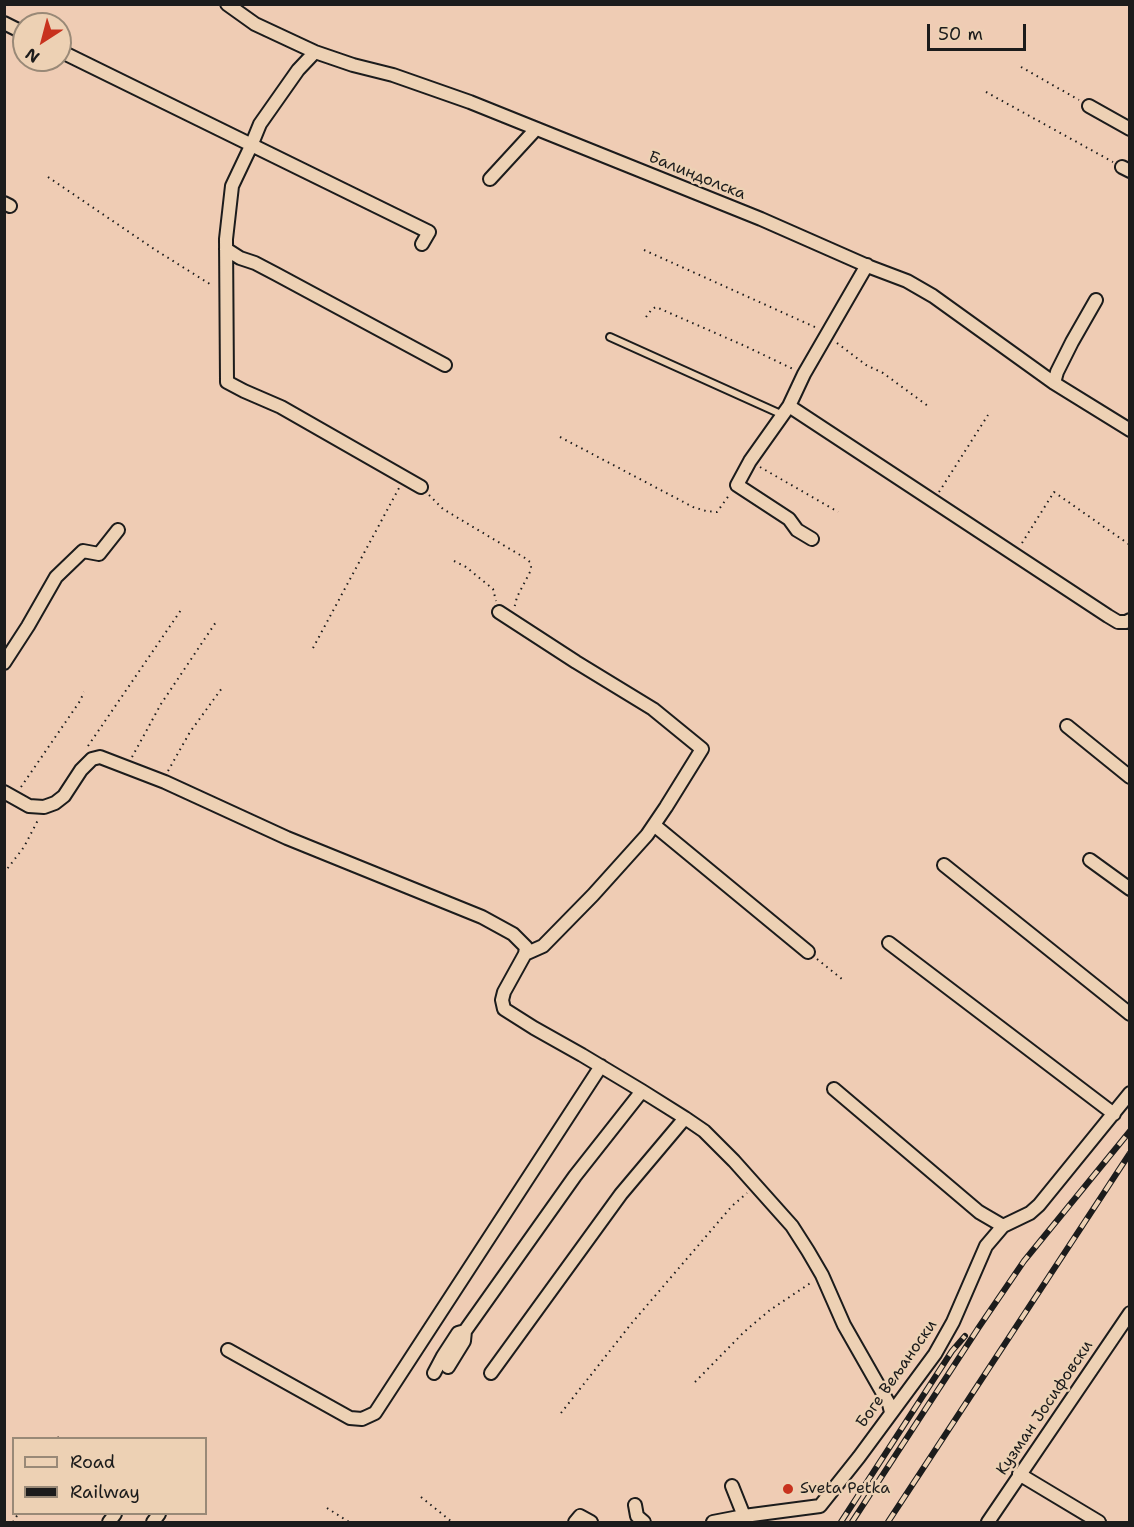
<!DOCTYPE html>
<html>
<head>
<meta charset="utf-8">
<style>
  body { margin:0 }
  #map { position:relative; width:1134px; height:1527px; overflow:hidden; background:#efccb4; font-family:"Shantell Sans",sans-serif }
  canvas { display:block }
  .frame { position:absolute; inset:0; border:6px solid #1c1c1c; pointer-events:none }
  .legend { position:absolute; left:12px; top:1437px; width:195px; height:78px; box-sizing:border-box; background:#edd1b4; border:2px solid #998977; margin:0; padding:8px 10px; list-style:none; font-size:18px; color:#1c1c1c }
  .legend li { display:flex; align-items:center; gap:12px; height:30px }
  .legend b { width:30px; border:2px solid #998977 }
  .north { position:absolute; left:12px; top:12px; width:60px; height:60px; box-sizing:border-box; background:#edd1b4; border:2px solid #998977; border-radius:50%; rotate:216deg; font-size:16px; font-weight:700; line-height:24px; text-align:center; color:#1c1c1c }
  .north::after { content:''; display:block; margin:auto; width:21px; height:27px; background:#c8321e; clip-path:polygon(50% 0,100% 100%,50% 72%,0 100%) }
  .scale { position:absolute; left:927px; top:24px; width:99px; height:27px; box-sizing:border-box; border:3px solid #1c1c1c; border-top:0; padding-left:8px; font-size:18px; line-height:21px; white-space:nowrap; color:#1c1c1c; -webkit-text-stroke:4px #edd1b4; paint-order:stroke }
</style>
</head>
<body>
<div id="map">
<canvas width="1134" height="1527"></canvas>
<div class="frame"></div>
<ul class="legend">
<li><b style="height:8px;background:#edd1b4"></b>Road</li>
<li><b style="height:8px;background:#1c1c1c"></b>Railway</li>
</ul>
<div class="north">N</div>
<div class="scale">50 m</div>
</div>
<script>
const context = document.querySelector('canvas').getContext('2d');
context.lineJoin = 'round';
const toPath = rows => new Path2D(rows.map(r => 'M' + r).join(''));
function strokePath(path, color, width, dash) { context.strokeStyle = color; context.lineWidth = width; context.lineCap = dash ? 'butt' : 'round'; context.setLineDash(dash || []); context.stroke(path); }
function label(font, color, halo, rows, align = 'center') {
  context.font = font + ' "Shantell Sans",sans-serif'; context.lineWidth = 5; context.setLineDash([]); context.textBaseline = 'middle'; context.strokeStyle = halo; context.fillStyle = color; for (const [text, x, y, turn = 0] of rows) {
    context.save(); context.translate(x, y); context.rotate((+turn || 0) * Math.PI / 180); context.textAlign = isNaN(turn) ? turn : align; if (halo) context.strokeText(text, 0, 0); context.fillText(text, 0, 0); context.restore();
  }
}
const lane = toPath([
  [610,337,783,415]
]);
const street = toPath([
  [227,4,255,24,315,52,353,65,393,75,470,102,761,219,870,267,907,281,933,296,1054,383,1130,430],
  [4,23,24,33],
  [60,51,429,232,422,244],
  [315,52,298,70,260,124,251,146,232,186,226,239,227,382,244,391,281,407,421,487],
  [1089,106,1130,129],
  [1122,167,1130,171],
  [490,179,536,129],
  [4,203,10,206],
  [226,249,240,258,255,263,276,274,445,365],
  [1054,383,1057,372,1072,342,1096,300],
  [789,406,1108,616,1118,622,1126,622,1130,620],
  [812,539,797,530,789,519,737,485,750,461,789,406,804,374,867,265],
  [499,612,576,662,653,709,702,749,666,807,647,835,593,895,543,946,525,954],
  [4,663,28,626,56,577,83,551,99,554,118,530],
  [1067,726,1130,777],
  [4,792,29,806,44,807,55,803,64,796,81,770,92,759,100,757,165,782,287,838,482,917,513,934,526,947,525,954,504,992,502,1000,504,1009,534,1028,582,1055,642,1091,685,1118,704,1131,734,1161,792,1226,808,1251,822,1275,844,1325,889,1404,891,1412],
  [654,825,808,952],
  [1090,860,1130,889],
  [944,865,1130,1014],
  [889,943,1114,1114],
  [834,1089,979,1212,1003,1226],
  [228,1350,350,1418,362,1419,375,1413,601,1066],
  [448,1367,464,1341,465,1331],
  [434,1373,443,1356,458,1333,465,1331,575,1176,642,1091],
  [491,1373,621,1194,685,1118],
  [1019,1474,1099,1522],
  [732,1486,744,1516],
  [635,1505,637,1516,644,1522],
  [109,1522,115,1514],
  [153,1522,159,1514],
  [575,1522,580,1516,591,1522],
  [713,1522,744,1516,820,1506,859,1457,935,1354,953,1322,986,1246,1003,1226,1030,1213,1039,1205,1130,1093],
  [988,1522,1130,1313]
]);
strokePath(lane, '#1c1c1c', 10);
strokePath(street, '#1c1c1c', 16);
strokePath(toPath([
  [1021,67,1079,100],
  [986,92,1113,162],
  [48,177,154,249,213,286],
  [644,250,817,328],
  [646,317,652,309,656,307,745,346,793,369],
  [837,343,866,365,883,373,928,406],
  [560,437,693,507,706,511,717,512,730,494],
  [760,467,838,512],
  [939,492,988,415],
  [429,495,443,509,525,558,530,562,531,567,530,572,517,597,514,609],
  [1022,543,1054,492,1130,545],
  [454,561,466,567,493,589,496,601],
  [313,648,399,488],
  [88,746,181,610],
  [132,757,161,704,216,622],
  [168,771,190,732,222,688],
  [21,787,80,701,84,692],
  [4,873,24,847,38,820],
  [817,959,842,979],
  [695,1382,744,1332,770,1310,812,1282],
  [561,1413,631,1324,732,1206,747,1193],
  [58,1438,61,1433],
  [421,1497,452,1522],
  [327,1508,349,1522],
  [13,1522,18,1514]
]), '#1c1c1c', 2, [1.5, 4.5]);
strokePath(lane, '#edd1b4', 6);
strokePath(street, '#edd1b4', 12);
const rail = toPath([
  [841,1522,952,1351,965,1336],
  [852,1522,979,1327,1024,1261,1130,1131],
  [888,1522,1130,1153]
]);
strokePath(rail, '#1c1c1c', 6);
strokePath(rail, '#edd1b4', 4, [11]);
for (const [x, y, r, color] of [
  [788,1489,6,"#c8321e"]
]) { const dot = new Path2D(); dot.arc(x, y, r, 0, 2 * Math.PI); context.fillStyle = color; context.fill(dot); strokePath(dot, '#edd1b4', 2); }
label('16px', '#1c1c1c', '#edd1b4', [
  ["Балиндолска",697,176,22],
  ["Боге Вељаноски",897,1374,-55],
  ["Кузман Јосифовски",1045,1408,-56]
]);
label('16px', '#1c1c1c', '#edd1b4', [
  ["Sveta Petka",800,1489]
], 'left');
</script>
</body>
</html>
